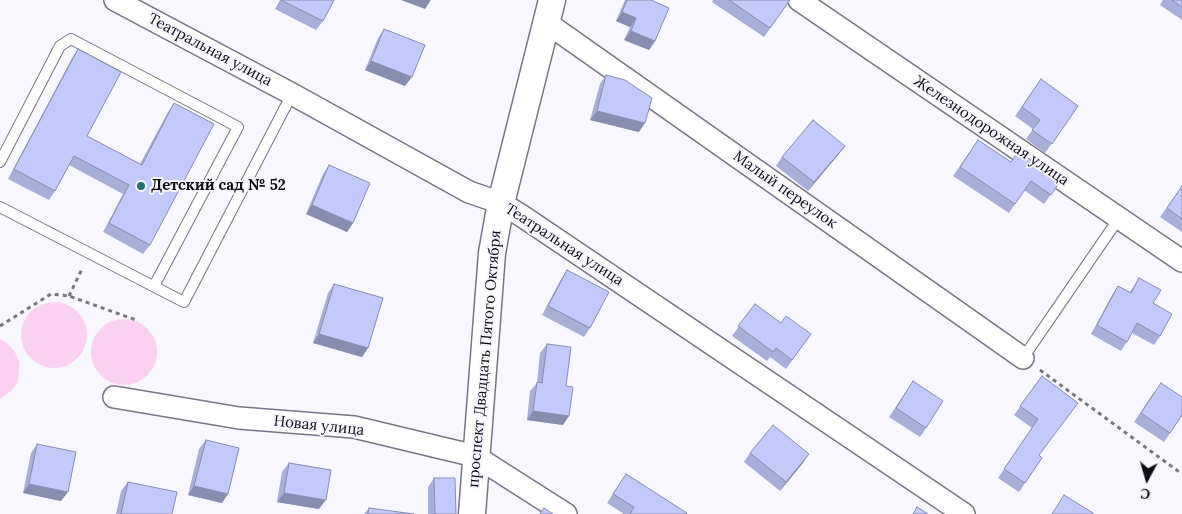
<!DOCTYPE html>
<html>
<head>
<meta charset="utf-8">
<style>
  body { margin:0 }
  #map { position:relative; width:1182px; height:514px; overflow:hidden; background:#f8f6fe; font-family:Lora,serif }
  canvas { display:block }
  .north { position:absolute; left:1122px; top:454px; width:50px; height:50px; -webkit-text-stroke:4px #f8f6fe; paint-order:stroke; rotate:186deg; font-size:14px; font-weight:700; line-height:20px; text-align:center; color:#0e0d13 }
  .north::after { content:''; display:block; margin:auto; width:18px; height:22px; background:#0e0d13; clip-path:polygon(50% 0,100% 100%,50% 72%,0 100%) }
</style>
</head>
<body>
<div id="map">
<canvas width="1182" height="514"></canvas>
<div class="north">С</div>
</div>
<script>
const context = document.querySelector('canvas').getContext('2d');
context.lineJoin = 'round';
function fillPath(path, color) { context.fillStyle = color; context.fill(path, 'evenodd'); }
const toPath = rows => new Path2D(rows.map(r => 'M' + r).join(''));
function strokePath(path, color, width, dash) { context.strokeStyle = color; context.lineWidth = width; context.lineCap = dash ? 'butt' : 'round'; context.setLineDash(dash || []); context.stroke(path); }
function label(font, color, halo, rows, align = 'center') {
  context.font = font + ' Lora,serif'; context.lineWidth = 4; context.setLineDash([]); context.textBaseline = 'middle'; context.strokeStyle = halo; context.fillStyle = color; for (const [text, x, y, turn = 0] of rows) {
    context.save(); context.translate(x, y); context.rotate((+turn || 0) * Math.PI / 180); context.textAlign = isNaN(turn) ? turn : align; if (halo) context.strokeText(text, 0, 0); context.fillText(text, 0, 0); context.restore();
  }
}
fillPath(toPath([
  '21 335a33 33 0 1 1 66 0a33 33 0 1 1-66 0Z',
  '91 352a33 33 0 1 1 66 0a33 33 0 1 1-66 0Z',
  [0,339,8,344,15,352,19,362,19,372,17,383,11,391,0,399]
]), '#fbd1f3');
const service = toPath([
  [0,162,60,46,71,39,238,127,154,286],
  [0,207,184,302,292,94],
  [1023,358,1119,218]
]);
const minor = toPath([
  [115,0,292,94,469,192,501,203,522,216,964,514],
  [799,0,1182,261],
  [547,23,1023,358],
  [114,397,239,418,354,427,475,456,566,514]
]);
const tertiary = toPath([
  [472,514,492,253,501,203,552,0]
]);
strokePath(service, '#787486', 12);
strokePath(minor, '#787486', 24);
strokePath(tertiary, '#787486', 29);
strokePath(toPath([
  [69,296,82,269],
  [0,326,51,294,69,296,136,320],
  [1040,370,1182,474]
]), '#79787f', 3, [4, 4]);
strokePath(service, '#fff', 10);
strokePath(minor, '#fff', 21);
strokePath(tertiary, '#fff', 26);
fillPath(toPath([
  [280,0,334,0,323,21,316,30,275,9],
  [625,0,651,0,655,41,649,50,624,40,630,27,616,21],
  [713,0,790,0,764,37,712,2],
  [1163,0,1182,0,1182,20,1160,5],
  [384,29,405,86,365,70,378,38],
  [78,49,87,136,140,164,168,112,174,103,150,245,143,254,103,232,123,194,69,165,55,191,49,200,8,179,72,58],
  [606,75,639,132,590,120,600,84],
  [1041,79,1078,106,1045,153,1026,139,1033,129,1015,116],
  [978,140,1011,162,1061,180,1044,204,1024,190,1009,213,953,176],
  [845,146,838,155,808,191,776,166,782,157],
  [329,165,353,223,347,232,306,214,323,174],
  [1182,186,1182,232,1160,217],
  [567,270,590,328,584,337,542,315,561,279],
  [1139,278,1160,336,1154,345,1132,333,1121,351,1091,334,1112,295,1118,286,1130,292],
  [334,284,368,348,362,357,313,343,328,293],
  [755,304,781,323,811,334,786,369,770,357,767,361,732,336],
  [547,344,566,386,563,425,527,420,530,391,537,383,540,353],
  [1042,376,1039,456,1042,458,1019,492,998,478,1032,428,1014,415],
  [913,381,926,428,920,437,889,417],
  [1154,392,1182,415,1164,442,1134,422],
  [206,440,222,503,188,495,199,449],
  [37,444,61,501,23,493,31,453],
  [750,453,803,463,780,491,744,462],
  [289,463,319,509,277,502,282,472],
  [626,474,686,514,624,514,607,503],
  [434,478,456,514,428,514,428,487],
  [128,482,172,514,116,514,121,491],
  [369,508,414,514,364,514]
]), '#a8aed8');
fillPath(toPath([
  [401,0,431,0,425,9],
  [622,12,636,18,630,27,616,21],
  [631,31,655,41,649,50,624,40],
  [371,61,412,77,405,86,365,70],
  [597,111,645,123,639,132,590,120],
  [845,146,838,155,808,191,814,182],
  [312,205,353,223,347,232,306,214],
  [319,334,368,348,362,357,313,343],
  [533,411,569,416,563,425,527,420],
  [809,454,803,463,780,491,786,482],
  [29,484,68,492,61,501,23,493],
  [194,486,228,494,222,503,188,495],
  [284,493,326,500,319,509,277,502]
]), '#888db0');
const building = toPath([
  [281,0,334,0,323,21,281,0],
  [627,0,651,0,669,8,655,41,631,31,636,18,622,12,627,0],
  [729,0,790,0,770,28,729,0],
  [1172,0,1182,0,1182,7,1172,0],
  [384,29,425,45,412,77,371,61,384,29],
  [78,49,121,72,87,136,142,165,174,103,214,124,150,245,109,223,129,185,74,156,55,191,14,169,78,49],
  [606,75,625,80,652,98,645,123,597,111,606,75],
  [1041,79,1078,106,1052,144,1032,130,1040,120,1022,107,1041,79],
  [813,120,845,146,814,182,782,157,813,120],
  [978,140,1011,162,1018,151,1061,180,1051,195,1031,181,1015,204,960,167,978,140],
  [329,165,370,183,353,223,312,205,329,165],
  [1182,186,1182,219,1167,208,1182,186],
  [567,270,609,292,590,328,548,306,567,270],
  [1139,278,1161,290,1153,303,1172,314,1160,336,1137,323,1127,342,1097,325,1118,286,1131,293,1139,278],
  [334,284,383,298,368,348,319,334,334,284],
  [755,304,781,323,786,316,811,334,792,360,776,348,773,352,738,326,755,304],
  [547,344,571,347,566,386,573,387,569,416,533,411,537,382,542,383,547,344],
  [1042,376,1078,403,1039,455,1042,458,1025,483,1004,469,1038,419,1020,406,1042,376],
  [913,381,943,401,926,428,896,408,913,381],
  [1161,383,1182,397,1182,415,1170,433,1141,413,1161,383],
  [773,425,809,454,786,482,750,453,773,425],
  [206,440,239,448,228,494,194,486,206,440],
  [37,444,76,452,68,492,29,484,37,444],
  [289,463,331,470,326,500,284,493,289,463],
  [626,474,687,513,686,514,630,514,634,507,613,494,626,474],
  [434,478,455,478,456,514,435,514,434,478],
  [128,482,177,492,172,514,121,514,128,482],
  [1064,495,1093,513,1093,514,1052,514,1064,495],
  [917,507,928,514,913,514,917,507],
  [369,508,414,514,368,514,369,508],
  [544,508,553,514,540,514,544,508]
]);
fillPath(building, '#c3cafb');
strokePath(building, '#888db0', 1);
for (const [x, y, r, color] of [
  [141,186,5,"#246e76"]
]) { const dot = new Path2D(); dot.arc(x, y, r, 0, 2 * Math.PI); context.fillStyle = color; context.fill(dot); strokePath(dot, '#f8f6fe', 2); }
label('15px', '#0e0d13', '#f8f6fe', [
  ["Театральная улица",210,50,28],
  ["Железнодорожная улица",991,131,34],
  ["Малый переулок",785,190,35],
  ["Театральная улица",564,245,33],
  ["проспект Двадцать Пятого Октября",485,359,-85],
  ["Новая улица",319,426,6]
]);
label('bold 15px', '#0e0d13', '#f8f6fe', [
  ["Детский сад № 52",151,186]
], 'left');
</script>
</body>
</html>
